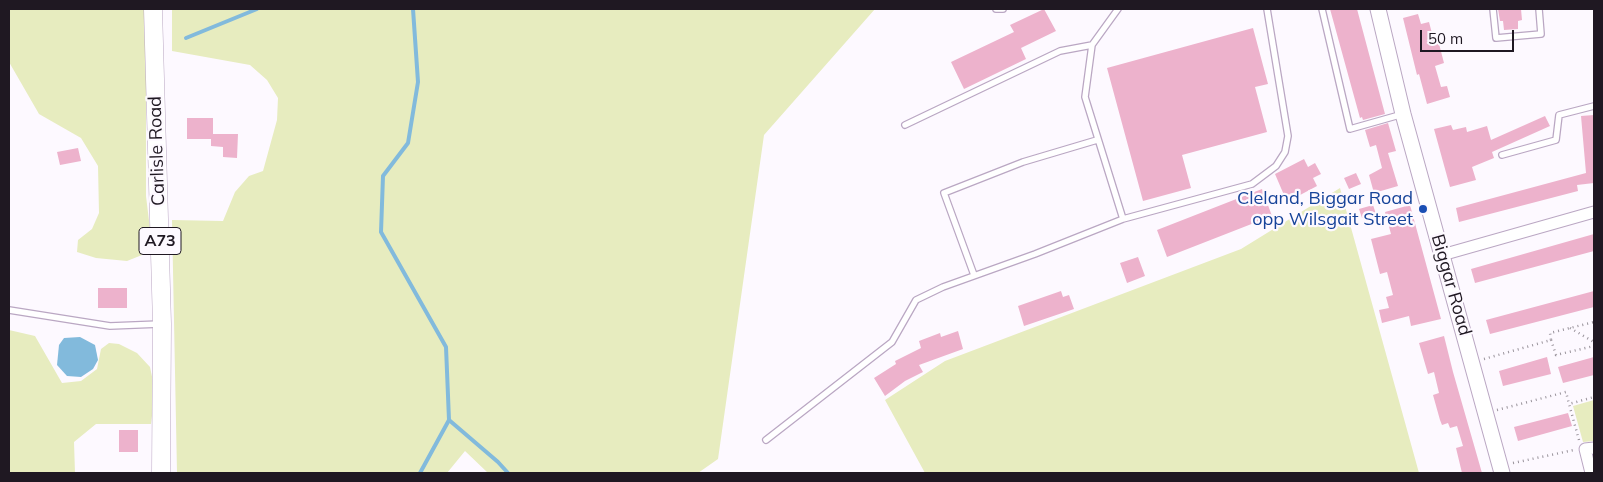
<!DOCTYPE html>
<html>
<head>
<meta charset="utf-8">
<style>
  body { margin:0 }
  #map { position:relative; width:1603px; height:482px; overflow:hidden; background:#fdf9ff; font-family:Mulish,sans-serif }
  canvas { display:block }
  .frame { position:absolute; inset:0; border:10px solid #1f1822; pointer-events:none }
  .scale { position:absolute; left:1420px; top:30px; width:94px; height:22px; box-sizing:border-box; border:2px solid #1f1822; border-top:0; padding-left:6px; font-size:15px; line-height:18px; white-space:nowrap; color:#1f1822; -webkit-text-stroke:4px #fdf9ff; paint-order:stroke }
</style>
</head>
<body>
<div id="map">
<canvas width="1603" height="482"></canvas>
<div class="frame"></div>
<div class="scale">50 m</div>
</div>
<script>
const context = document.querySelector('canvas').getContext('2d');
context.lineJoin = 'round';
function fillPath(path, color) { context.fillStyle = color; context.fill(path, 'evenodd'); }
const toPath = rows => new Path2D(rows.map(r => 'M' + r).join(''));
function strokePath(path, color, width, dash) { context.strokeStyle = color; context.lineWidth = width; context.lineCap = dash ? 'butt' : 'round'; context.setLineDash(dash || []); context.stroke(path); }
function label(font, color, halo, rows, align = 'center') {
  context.font = font + ' Mulish,sans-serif'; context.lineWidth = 4.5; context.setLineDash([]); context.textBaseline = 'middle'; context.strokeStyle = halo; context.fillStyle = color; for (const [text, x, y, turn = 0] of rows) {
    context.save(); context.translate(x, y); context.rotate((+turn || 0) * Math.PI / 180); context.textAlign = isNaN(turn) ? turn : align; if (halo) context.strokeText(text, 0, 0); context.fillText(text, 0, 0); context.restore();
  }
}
fillPath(toPath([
  [9,9,146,9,146,196,150,229,147,253,127,261,96,258,77,252,78,240,92,229,99,213,98,166,81,138,39,114,9,62],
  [172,9,875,9,764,135,718,459,698,473,488,473,465,451,447,473,177,473,172,220,223,221,235,192,249,176,263,171,277,120,278,98,267,80,250,65,172,51],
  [1340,188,1419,473,925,473,885,400,945,361,1241,249],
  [9,330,35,336,62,383,81,381,97,369,101,349,109,343,119,344,137,353,150,367,155,391,151,424,96,424,74,442,75,473,9,473],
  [1594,400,1594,441,1583,442,1573,406]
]), '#e7ecbf');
fillPath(toPath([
  [80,337,95,345,98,360,93,369,81,377,67,376,57,365,59,345,64,338]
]), '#82badc');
strokePath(toPath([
  [413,9,418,82,408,143,383,176,381,232,446,347,449,420,420,473],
  [186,38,257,9],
  [449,420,498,462,508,473]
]), '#82badc', 4);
fillPath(toPath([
  [1044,9,1056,31,1021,48,1026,59,964,89,951,62,1014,32,1010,25],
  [1330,9,1357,9,1385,114,1363,120,1362,117,1360,118],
  [1498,9,1521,9,1522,20,1518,21,1518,29,1504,30,1503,21,1500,21],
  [1418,14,1421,24,1429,22,1434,41,1438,40,1444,63,1435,66,1441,87,1447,86,1450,97,1427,104,1419,74,1417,75,1403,18],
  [1253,28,1268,84,1255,87,1267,132,1182,155,1191,188,1143,201,1107,68],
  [1594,115,1594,183,1577,185,1578,191,1459,222,1456,208,1586,173,1581,116],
  [1545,116,1550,126,1492,152,1494,158,1472,167,1476,180,1450,187,1434,129,1451,125,1453,130,1466,127,1467,132,1487,126,1491,140],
  [187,118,213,118,213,134,238,134,237,158,223,157,223,147,211,146,211,139,187,139],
  [1388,123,1396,151,1388,153,1398,186,1374,193,1369,175,1382,168,1376,145,1370,147,1365,130],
  [78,148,81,161,60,165,57,152],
  [1304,159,1308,167,1315,163,1321,174,1313,178,1317,186,1287,202,1275,174],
  [1356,173,1361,184,1349,189,1344,178],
  [1262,189,1272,216,1167,257,1157,230],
  [1373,205,1376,214,1362,218,1359,209],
  [1410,205,1441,319,1411,326,1409,316,1382,323,1379,310,1389,308,1386,297,1393,295,1387,272,1380,274,1371,239,1391,234,1385,212],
  [1594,234,1594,251,1475,283,1471,269],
  [1138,257,1145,276,1127,283,1120,263],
  [98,288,127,288,127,308,98,308],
  [1061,291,1063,297,1069,295,1074,309,1024,326,1018,306],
  [1594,291,1594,307,1490,334,1486,320],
  [958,331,963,349,919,365,923,372,905,381,885,396,874,378,896,364,895,361,921,348,919,341,940,333,941,337],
  [1444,336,1453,372,1482,473,1462,473,1456,448,1463,446,1457,426,1450,428,1448,423,1442,425,1440,420,1433,395,1439,393,1434,372,1428,374,1419,343],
  [1547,357,1551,374,1503,386,1499,371],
  [1594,357,1594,375,1563,383,1558,367],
  [1568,413,1572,426,1518,441,1514,427],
  [119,430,138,430,138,452,119,452]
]), '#edb2cc');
const lane = toPath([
  [996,9,1003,9],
  [1118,9,1092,45,1085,97,1123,219,1252,184,1276,166,1285,152,1288,136,1267,9],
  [1322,9,1350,129,1403,114],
  [1493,9,1496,38,1541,34,1539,9],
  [905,125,1060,51,1092,45],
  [1502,155,1556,140,1559,115,1594,106],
  [974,275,944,193,1023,162,1097,140],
  [9,310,110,326,160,324],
  [766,440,892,342,916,300,943,287,1035,254,1123,219]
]);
const street = toPath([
  [1442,255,1594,212],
  [1591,473,1585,449,1594,448]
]);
const secondary = toPath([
  [1378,9,1403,114,1502,473]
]);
const primary = toPath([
  [153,9,162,324,161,473]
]);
strokePath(lane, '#baa7c3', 8);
strokePath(street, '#baa7c3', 13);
strokePath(secondary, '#baa7c3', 17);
strokePath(primary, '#baa7c3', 19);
strokePath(toPath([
  [1570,328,1594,342],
  [1551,340,1556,355,1594,346],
  [1484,359,1551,340,1550,333,1594,322],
  [1497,410,1566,392,1569,404],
  [1579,440,1569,404,1594,397],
  [1513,463,1574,450]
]), '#99939b', 2.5, [1, 4]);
strokePath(lane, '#fff', 5.5);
strokePath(street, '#fff', 11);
strokePath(secondary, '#fff', 15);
strokePath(primary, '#fff', 18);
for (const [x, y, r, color] of [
  [1423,209,5,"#1a4fb4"]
]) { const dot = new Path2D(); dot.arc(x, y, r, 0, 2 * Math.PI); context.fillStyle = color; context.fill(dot); strokePath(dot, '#fdf9ff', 2); }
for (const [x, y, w] of [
  [160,241,42]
]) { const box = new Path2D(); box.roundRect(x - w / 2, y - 13.5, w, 27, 4); context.fillStyle = '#fdf9ff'; context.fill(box); strokePath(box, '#1f1822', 1); }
label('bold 16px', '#1f1822', null, [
  ["A73",160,241]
]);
label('18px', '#1f1822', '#fdf9ff', [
  ["Carlisle Road",157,151,-92],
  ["Biggar Road",1451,285,74]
]);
label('18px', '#164399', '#fdf9ff', [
  ["Cleland, Biggar Road",1413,199],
  ["opp Wilsgait Street",1413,220]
], 'right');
</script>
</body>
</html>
